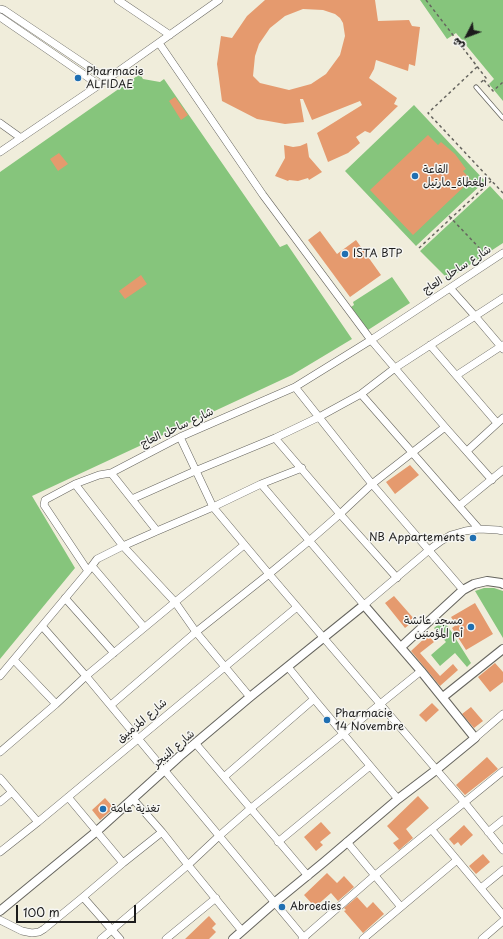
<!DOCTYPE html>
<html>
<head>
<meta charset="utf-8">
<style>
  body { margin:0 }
  #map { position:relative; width:503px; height:939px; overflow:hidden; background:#f0eddb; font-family:"Playpen Sans","Playpen Sans Arabic",sans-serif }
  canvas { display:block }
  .north { position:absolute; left:447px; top:16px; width:40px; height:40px; -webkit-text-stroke:3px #f6f6f2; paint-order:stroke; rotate:228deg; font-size:11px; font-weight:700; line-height:16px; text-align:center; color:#1c1c1c }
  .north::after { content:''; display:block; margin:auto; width:14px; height:18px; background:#1c1c1c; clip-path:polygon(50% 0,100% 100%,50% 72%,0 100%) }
  .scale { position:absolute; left:16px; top:905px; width:120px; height:18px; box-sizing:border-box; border:2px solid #1c1c1c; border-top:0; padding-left:5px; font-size:12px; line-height:14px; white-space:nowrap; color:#1c1c1c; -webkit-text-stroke:3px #f6f6f2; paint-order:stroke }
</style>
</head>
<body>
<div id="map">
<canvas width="503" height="939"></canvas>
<div class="north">ش</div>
<div class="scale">100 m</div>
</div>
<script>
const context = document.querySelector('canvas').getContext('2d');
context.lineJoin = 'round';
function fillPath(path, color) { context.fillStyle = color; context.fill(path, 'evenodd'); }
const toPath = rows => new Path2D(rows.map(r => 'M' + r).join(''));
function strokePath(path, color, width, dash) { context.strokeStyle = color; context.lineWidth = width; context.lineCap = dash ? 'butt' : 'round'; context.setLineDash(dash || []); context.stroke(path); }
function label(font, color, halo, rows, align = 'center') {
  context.font = font + ' "Playpen Sans","Playpen Sans Arabic",sans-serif'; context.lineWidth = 3; context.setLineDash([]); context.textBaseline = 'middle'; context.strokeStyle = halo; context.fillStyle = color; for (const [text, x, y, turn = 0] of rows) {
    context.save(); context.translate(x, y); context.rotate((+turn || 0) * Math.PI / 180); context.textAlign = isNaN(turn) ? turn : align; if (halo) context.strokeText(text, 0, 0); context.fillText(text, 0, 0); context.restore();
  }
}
fillPath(toPath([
  [420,0,503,0,503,101,489,84,494,79,456,33,447,39],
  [140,74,143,79,160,82,164,79,280,247,287,244,352,339,292,375,32,496,75,568,0,659,0,172],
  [414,105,485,181,416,246,345,171],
  [490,186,503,200,503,243,448,279,420,251],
  [392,277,410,303,368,330,351,307,354,305,353,302],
  [484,588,494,588,503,591,503,638,475,591],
  [444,620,471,663,467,667,455,653,440,666,431,655,446,642,434,628]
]), '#86c57c');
fillPath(toPath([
  [265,0,375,0,378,21,409,20,412,26,420,27,415,66,409,64,408,71,376,60,374,69,369,78,397,98,394,104,398,106,370,133,365,131,356,137,360,143,348,153,328,162,317,133,362,105,360,101,312,120,303,99,300,99,304,122,285,124,257,119,222,101,217,64,221,36,232,38,247,16],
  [303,9,323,10,335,14,340,18,343,23,345,36,340,55,326,74,311,84,289,90,260,83,253,76,255,56,259,44,270,28,285,16],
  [175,97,188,115,181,120,169,101],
  [428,135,438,145,441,142,455,154,466,169,463,171,471,180,413,235,370,190],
  [307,143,309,157,322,172,309,180,308,178,298,181,289,180,288,181,275,176,285,158,284,145,293,147,300,146],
  [59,153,68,164,58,171,50,159],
  [320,231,337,254,356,240,381,275,350,297,308,240],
  [141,275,147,284,125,299,119,291],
  [410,465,419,475,395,494,386,482],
  [394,596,415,620,405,628,385,603],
  [475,603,493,634,466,650,452,628,456,625,451,617],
  [428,635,434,642,420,653,433,668,440,676,453,664,458,670,440,686,411,651],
  [495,663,503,672,503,682,490,692,478,677],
  [432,703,439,710,426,722,419,715],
  [471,707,483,721,474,728,462,714],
  [487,757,498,769,465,795,456,785],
  [418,796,429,808,406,829,413,838,399,850,393,843,399,839,387,826],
  [105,798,114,808,100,820,92,810],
  [321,822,331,833,320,842,323,845,316,851,304,837],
  [464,825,473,835,461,846,458,842,454,845,449,839],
  [483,854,490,862,476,874,469,866],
  [327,873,337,883,344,876,354,887,338,901,331,893,315,907,304,895],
  [357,897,367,908,373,902,384,914,363,933,344,911,346,910,344,908],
  [209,916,216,924,212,928,216,932,209,939,185,939]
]), '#e59a6e');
const service = toPath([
  [476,87,503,118]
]);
const minor = toPath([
  [118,0,170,35],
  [0,9,4,10,107,79],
  [0,17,99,85],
  [159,43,263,195,371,340,445,427,492,480],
  [0,123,21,138],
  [0,152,99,85,219,0],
  [450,288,475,316,503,349],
  [430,345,497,423],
  [457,375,503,345],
  [295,387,372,484,463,590],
  [361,394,479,529],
  [180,437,213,507,269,574,465,803,503,850],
  [275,438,340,514,397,578],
  [467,451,503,418],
  [111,473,157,531],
  [75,484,123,546,175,602,196,632,250,697],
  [261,484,364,605,429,550,441,541,451,535,465,531,479,529,498,530,503,531],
  [132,499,195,471,275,438,319,417,361,394,395,368,503,298],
  [459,506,503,470],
  [92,566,144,627],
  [88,571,97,559,123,546,157,531,213,507,261,484,302,468],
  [65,598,114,653],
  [42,626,86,676,305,939],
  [14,660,56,704],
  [288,667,314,699,398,799],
  [0,676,88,571,44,505,45,500,75,484,99,475,111,473,180,437,295,387,371,340,503,253],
  [111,705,196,632,269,574,309,541,340,514,372,484,445,427],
  [475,738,503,714],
  [196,744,308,876],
  [0,752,56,704,86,676,244,545],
  [224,777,314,699],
  [0,778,12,792,38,822],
  [68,797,123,863],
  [133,799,162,832,188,865,242,931],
  [0,802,12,792],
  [432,830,503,915],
  [488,832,503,820],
  [278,842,370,766],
  [347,842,401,907],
  [0,852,38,822,297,607],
  [481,888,503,870],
  [83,897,120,939],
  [0,920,22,931,32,933,39,932,44,929,83,897,123,863,162,832],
  [101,939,188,865,219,836,250,809,421,671],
  [166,939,216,898],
  [302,939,374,876,503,771],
  [363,939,457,860],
  [482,939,503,921]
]);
const tertiary = toPath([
  [401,647,463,590,474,584,487,581,501,583,503,584],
  [443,697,503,649],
  [0,911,97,831,180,756,250,697,364,605,421,671,475,738,436,770,398,799,324,862,274,903,233,939]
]);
strokePath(service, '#66655f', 5);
strokePath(minor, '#66655f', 8);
strokePath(tertiary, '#66655f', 10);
strokePath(toPath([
  [426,0,486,78,480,83],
  [477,67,428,113,503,193],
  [484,80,493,91,503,82],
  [449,216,486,255],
  [419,248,491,181]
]), '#66655f', 1.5, [3, 3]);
strokePath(service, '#fff', 3.5);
strokePath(minor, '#fff', 7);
strokePath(tertiary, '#fff', 8);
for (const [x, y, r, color] of [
  [78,78,4,"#1f6fb2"],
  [415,176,4,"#1f6fb2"],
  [345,254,4,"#1f6fb2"],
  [473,538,4,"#1f6fb2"],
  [471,627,4,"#1f6fb2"],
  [327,720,4,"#1f6fb2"],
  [103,809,4,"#1f6fb2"],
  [282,907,4,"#1f6fb2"]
]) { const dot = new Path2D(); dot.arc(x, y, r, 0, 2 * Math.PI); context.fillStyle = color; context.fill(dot); strokePath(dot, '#f6f6f2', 1.5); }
label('11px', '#1c1c1c', '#f6f6f2', [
  ["Pharmacie",86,72],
  ["ALFIDAE",86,85],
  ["القاعة",423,170],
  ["المغطاة_مارتيل",423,183],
  ["ISTA BTP",353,254],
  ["NB Appartements",465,538,"right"],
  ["مسجد عائشة",463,621,"right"],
  ["أم المؤمنين",463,634,"right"],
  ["Pharmacie",335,714],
  ["14 Novembre",335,727],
  ["تغذية عامة",111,809],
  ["Abroedies",290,907]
], 'left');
label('11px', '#1c1c1c', '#f6f6f2', [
  ["شارع ساحل العاج",457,270,-33],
  ["شارع ساحل العاج",177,428,-25],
  ["شارع المزمبيق",142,721,-40],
  ["شارع النيجر",174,749,-41]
]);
</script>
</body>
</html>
